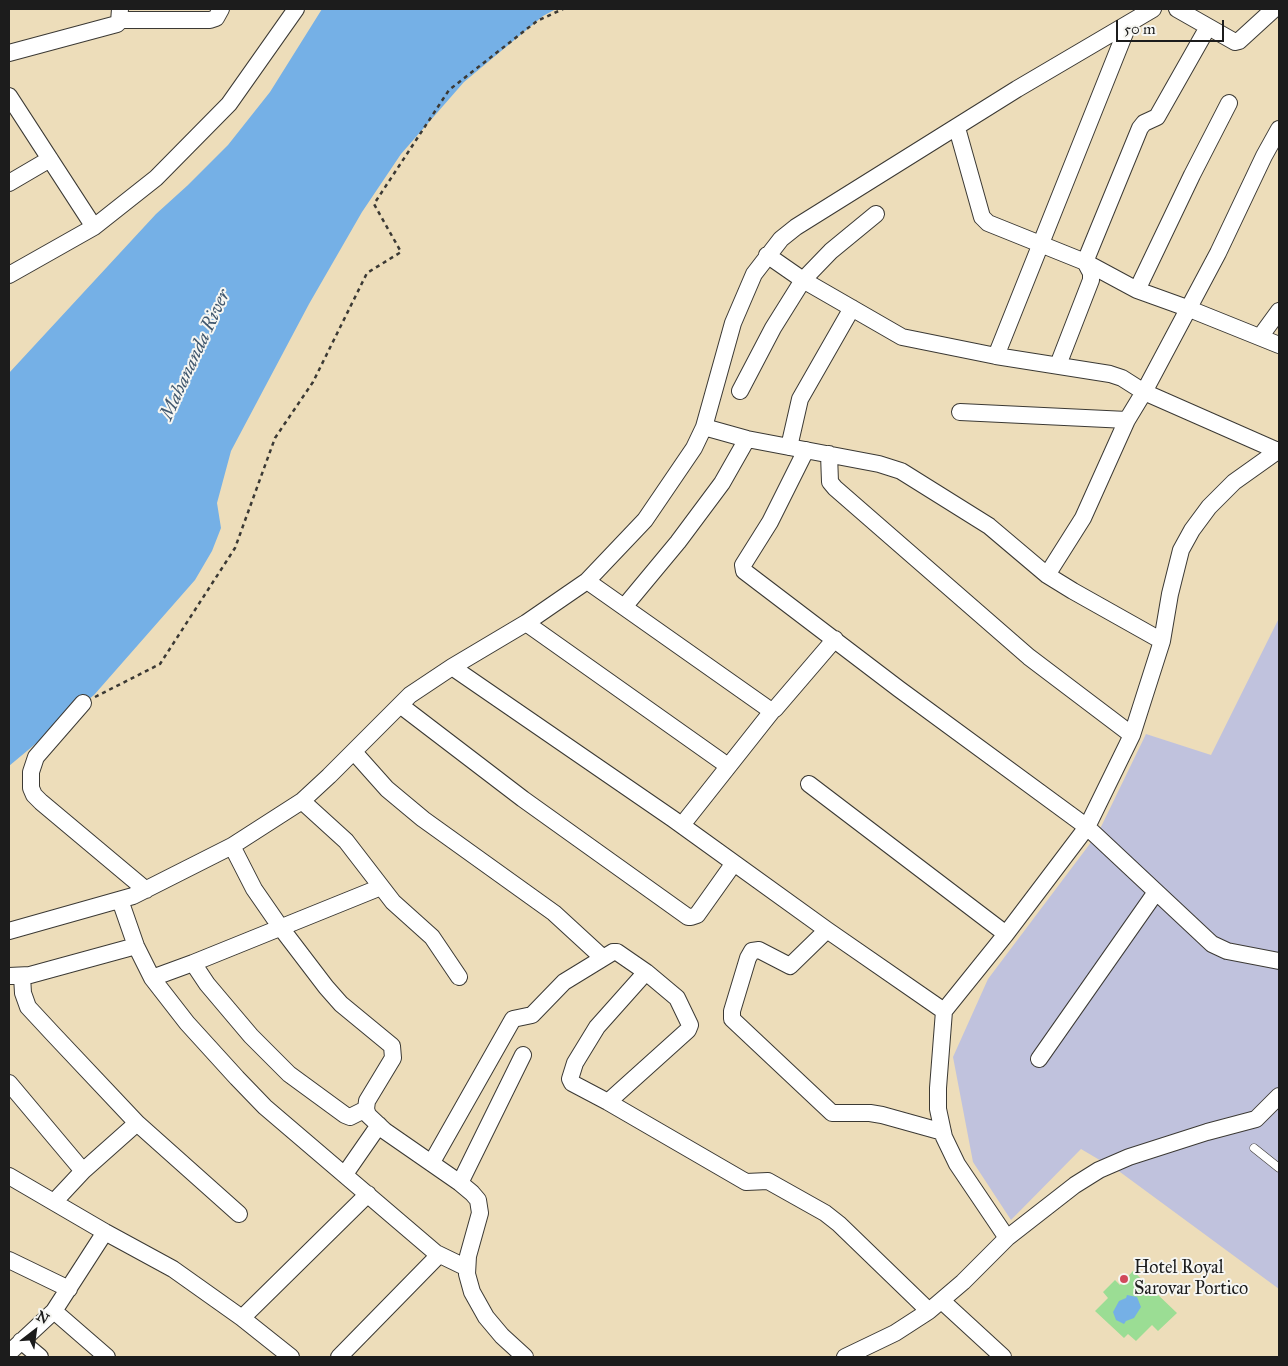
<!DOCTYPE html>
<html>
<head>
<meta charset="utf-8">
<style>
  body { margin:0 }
  #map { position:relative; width:1288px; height:1366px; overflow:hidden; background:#edddba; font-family:"IM FELL Great Primer",serif }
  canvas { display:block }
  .frame { position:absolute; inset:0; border:10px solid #1c1c1c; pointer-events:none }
  .north { position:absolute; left:10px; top:1306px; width:50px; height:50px; -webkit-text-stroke:4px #f6f6f2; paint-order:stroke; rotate:30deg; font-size:14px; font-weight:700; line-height:20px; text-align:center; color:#1c1c1c }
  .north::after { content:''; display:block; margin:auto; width:18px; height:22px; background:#1c1c1c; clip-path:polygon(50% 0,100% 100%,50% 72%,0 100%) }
  .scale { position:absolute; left:1116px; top:20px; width:108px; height:22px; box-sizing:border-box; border:2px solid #1c1c1c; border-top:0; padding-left:6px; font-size:15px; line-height:18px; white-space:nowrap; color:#1c1c1c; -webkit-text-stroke:4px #f6f6f2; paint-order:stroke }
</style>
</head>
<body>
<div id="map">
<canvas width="1288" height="1366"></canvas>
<div class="frame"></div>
<div class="north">N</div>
<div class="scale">50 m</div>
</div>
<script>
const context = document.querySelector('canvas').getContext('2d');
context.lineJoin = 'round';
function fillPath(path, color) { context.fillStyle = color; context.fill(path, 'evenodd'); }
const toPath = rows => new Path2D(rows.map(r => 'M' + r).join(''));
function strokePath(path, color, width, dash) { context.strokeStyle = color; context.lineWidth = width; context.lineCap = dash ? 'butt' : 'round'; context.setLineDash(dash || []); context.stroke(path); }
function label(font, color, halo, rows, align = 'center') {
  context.font = font + ' "IM FELL Great Primer",serif'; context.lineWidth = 4; context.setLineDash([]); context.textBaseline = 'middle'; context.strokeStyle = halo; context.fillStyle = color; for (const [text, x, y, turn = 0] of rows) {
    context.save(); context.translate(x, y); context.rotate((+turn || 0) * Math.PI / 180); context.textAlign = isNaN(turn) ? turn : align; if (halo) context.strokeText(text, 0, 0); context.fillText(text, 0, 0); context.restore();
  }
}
fillPath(toPath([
  [1279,618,1279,1289,1120,1172,1081,1149,1011,1220,973,1162,953,1057,988,979,1098,833,1146,734,1211,755]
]), '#c0c2dd');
fillPath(toPath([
  [1133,1271,1177,1313,1158,1331,1152,1325,1136,1341,1128,1334,1124,1338,1095,1311,1108,1298,1103,1292,1115,1280,1120,1285]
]), '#9bdd94');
fillPath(toPath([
  [322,9,556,9,543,16,464,82,401,154,362,212,309,304,231,451,217,503,221,528,212,551,195,580,94,695,9,766,9,373,156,214,188,185,228,145,270,92],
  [1127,1295,1137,1297,1141,1307,1134,1318,1126,1321,1124,1324,1116,1320,1113,1312,1119,1301,1126,1298]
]), '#75b0e6');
const lane = toPath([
  [1254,1148,1279,1168]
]);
const street = toPath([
  [1177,9,1235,42,1239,41,1274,9],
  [119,20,210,20,216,18,221,9],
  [9,53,117,24,119,22,120,9],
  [9,96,94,227],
  [957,128,982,217,988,223,1085,262,1137,290,1187,308,1279,345],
  [9,183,50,159],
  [767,255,803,280,902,337,996,356,1110,374,1122,378,1144,392,1278,451],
  [9,275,94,227,156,178,229,104,296,9],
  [1137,290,1192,175,1229,103],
  [1260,337,1279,311],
  [996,356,1129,23],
  [1058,365,1091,280,1091,273,1085,262,1140,128,1144,123,1157,117,1208,27],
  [740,391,773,328,803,280,831,251,876,214],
  [960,412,1127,420],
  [704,427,747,439,879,464,901,471,989,526,1047,575,1073,591,1162,641],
  [789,447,800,399,852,308],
  [806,450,770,522,743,565,744,571,899,689,1087,827,1212,944,1227,951,1279,961],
  [829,454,830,482,835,488,1029,657,1132,735],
  [1047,575,1083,518,1127,420,1144,392,1218,253,1264,156,1279,129],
  [587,581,770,710,775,709,835,639],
  [624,607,678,542,722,483,747,439],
  [526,623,728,766],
  [452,667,673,819,827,930,944,1011],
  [83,703,36,757,31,772,31,788,34,795,41,802,146,890],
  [400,705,523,799,688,917,691,917,697,915,734,863],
  [354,752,387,789,423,819,554,913,603,958],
  [809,784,1006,934],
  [302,801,346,841,393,902,432,937,459,977],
  [682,825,773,710],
  [232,846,254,889,281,928,326,987,341,1004,392,1046,393,1058,367,1101,366,1109,368,1115,385,1131,460,1183,472,1193,478,1200,480,1213,468,1256,467,1274,472,1292,486,1317,502,1336,525,1357],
  [120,900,136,946,152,978,187,1023,237,1078,265,1107,436,1253,435,1259,339,1357],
  [827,930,790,966,759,950,752,951,748,958,732,1011,732,1019,832,1113,870,1113,882,1115,943,1132],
  [9,931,133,896,232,846,302,801,329,776,410,695,452,667,526,623,587,581,645,520,694,448,704,427,733,323,754,274,781,239,796,227,1017,89,1153,9],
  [193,963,207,984,251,1036,289,1074,345,1115,350,1117,366,1109],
  [646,972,597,1027,575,1063,570,1079,572,1083,608,1102,746,1182,768,1181,825,1213,839,1224,929,1311],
  [9,976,30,975,136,946],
  [22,976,23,993,28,1007,54,1035,137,1123,239,1214],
  [152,978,193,963,381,887],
  [1039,1059,1156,892],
  [9,1083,83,1171],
  [432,1162,513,1019,532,1015,564,982,613,952,617,952,646,972,677,998,690,1025,688,1030,608,1102],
  [345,1174,379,1125],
  [9,1176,105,1232,173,1269,242,1318,291,1357],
  [460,1183,523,1055],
  [54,1202,83,1171,137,1123],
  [1007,1238,957,1164,944,1137,938,1109,938,1088,944,1011,1006,934,1087,827,1132,735,1162,641,1170,594,1181,550,1192,530,1209,507,1234,482,1279,450],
  [436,1253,467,1268],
  [9,1260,69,1289],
  [942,1301,1003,1357],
  [54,1311,107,1357],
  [242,1318,368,1194],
  [21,1341,40,1357],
  [9,1353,54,1311,105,1232],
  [845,1357,895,1333,929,1311,963,1282,1007,1238,1075,1185,1099,1170,1129,1157,1207,1132,1256,1119,1279,1096]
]);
strokePath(lane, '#3b3934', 9);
strokePath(street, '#3b3934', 18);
strokePath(toPath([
  [95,697,160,664,235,548,275,438,313,382,367,273,401,252,374,204,449,90,537,21,563,9]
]), '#3b3934', 2.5, [4, 4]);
strokePath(lane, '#fff', 8);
strokePath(street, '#fff', 16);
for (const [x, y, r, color] of [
  [1124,1279,5,"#d1495b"]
]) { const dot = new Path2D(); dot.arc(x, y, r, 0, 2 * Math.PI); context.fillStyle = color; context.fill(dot); strokePath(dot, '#f6f6f2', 2); }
label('18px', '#1c1c1c', '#f6f6f2', [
  ["Hotel Royal",1134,1269],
  ["Sarovar Portico",1134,1290]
], 'left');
label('italic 19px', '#40576d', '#f6f6f2', [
  ["Mahananda River",196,355,-65]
]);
</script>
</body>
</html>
